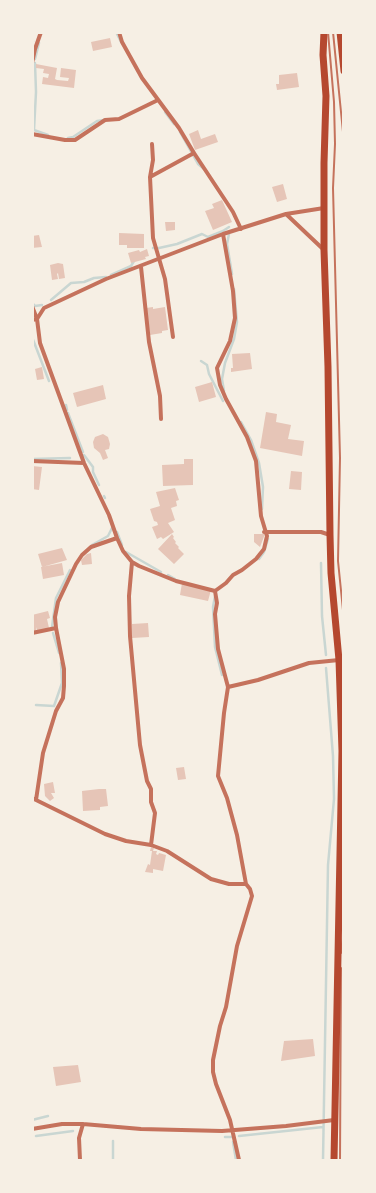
<!DOCTYPE html>
<html>
<head>
<meta charset="utf-8">
<style>
  body { margin:0 }
  #map { position:relative; width:376px; height:1193px; overflow:hidden; background:#f6efe4; font-family:Arial,sans-serif }
  canvas { display:block }
  .frame { position:absolute; inset:0; border:34px solid #f6efe4; pointer-events:none }
</style>
</head>
<body>
<div id="map">
<canvas width="376" height="1193"></canvas>
<div class="frame"></div>
</div>
<script>
const context = document.querySelector('canvas').getContext('2d');
context.lineJoin = 'round';
const toPath = rows => new Path2D(rows.map(r => 'M' + r).join(''));
function strokePath(path, color, width, dash) { context.strokeStyle = color; context.lineWidth = width; context.lineCap = dash ? 'butt' : 'round'; context.setLineDash(dash || []); context.stroke(path); }
function fillPath(path, color) { context.fillStyle = color; context.fill(path, 'evenodd'); }
strokePath(toPath([
  [116,32,121,42],
  [32,47,33,41],
  [35,59,39,43],
  [35,63,36,92,34,130,48,135],
  [165,112,174,124],
  [180,132,198,164,204,169],
  [68,138,73,137,97,121,104,120],
  [229,234,227,244,232,274],
  [153,248,159,248,177,244,202,234,208,237,223,231,229,227],
  [111,275,131,266,134,261],
  [51,300,71,283,84,282,94,278,106,277],
  [32,303,35,306,42,305],
  [32,337,49,381],
  [201,361,207,365,209,374,223,401],
  [224,391,222,379,225,363,234,339,237,322,234,289],
  [66,405,67,410],
  [68,413,83,452],
  [241,422,251,440,259,463,263,487,262,509],
  [84,455,93,467,93,472,99,485],
  [32,459,70,458],
  [104,496,105,498],
  [117,532,122,545],
  [92,545,108,536,112,528],
  [126,552,161,572],
  [259,559,264,552,268,539],
  [321,563,322,616,326,655],
  [168,575,175,579],
  [215,596,213,607,215,647,222,675],
  [52,627,56,598,70,570],
  [53,633,59,653],
  [36,705,54,706,62,683,61,663],
  [32,1120,48,1116],
  [36,1136,73,1131],
  [239,1136,323,1127],
  [225,1137,232,1137],
  [113,1141,113,1160],
  [233,1142,236,1160],
  [323,1160,328,865,334,799,333,756,326,668]
]), '#c9d6d2', 2.5);
fillPath(toPath([
  [110,38,112,47,93,51,91,42],
  [36,64,57,68,55,79,57,80,68,81,69,78,60,77,61,68,76,70,74,88,42,84,43,77,48,78,49,74,43,73,44,69,36,68],
  [297,73,299,87,277,90,276,84,279,84,279,75],
  [198,130,201,139,215,134,218,142,195,150,189,134],
  [283,184,287,199,277,202,272,187],
  [222,200,232,222,213,230,205,211,214,208,212,204],
  [165,222,175,222,175,230,166,231],
  [119,233,144,234,144,248,127,248,127,245,119,245],
  [39,235,42,247,32,248,32,236],
  [147,249,149,256,145,257,146,259,131,263,128,253,139,250,140,252],
  [58,263,63,264,65,278,59,279,58,273,57,274,58,279,52,280,50,265],
  [153,307,153,309,165,307,168,330,162,331,162,333,150,335,146,308],
  [250,353,252,369,231,372,231,368,233,368,232,354],
  [42,367,44,379,37,380,35,369],
  [212,382,216,397,199,402,195,387],
  [103,385,106,399,77,407,73,393],
  [266,412,277,414,276,422,291,425,288,439,304,441,302,456,260,448],
  [103,434,108,437,110,444,109,449,105,450,108,458,103,460,100,453,94,448,93,442,95,437],
  [184,459,193,459,193,485,163,486,162,465,184,464],
  [32,466,42,467,39,490,32,489],
  [291,471,302,472,301,490,289,489],
  [175,488,179,500,176,501,177,506,171,508,175,520,168,523,174,532,163,539,161,537,157,539,152,527,158,525,157,522,154,521,150,509,160,506,156,492],
  [172,534,174,537,173,538,176,542,175,543,179,547,178,548,184,554,174,564,158,549],
  [254,534,265,534,260,547,254,542],
  [62,548,67,560,42,567,38,554],
  [91,553,92,564,82,565,81,560,87,554],
  [62,563,64,575,43,579,41,567],
  [182,583,211,590,208,601,180,595],
  [48,611,50,618,47,619,49,628,37,631,36,627,36,631,32,632,32,615],
  [148,623,149,637,132,638,132,624],
  [184,767,186,779,178,780,176,768],
  [53,782,55,793,51,793,54,798,50,801,45,796,44,784],
  [99,789,106,789,108,806,100,807,100,810,83,811,82,791],
  [151,847,154,848,153,851,157,851,156,854,158,855,159,853,166,855,163,871,153,869,153,873,145,872,148,864,150,865,152,851,150,851],
  [313,1039,315,1056,281,1061,284,1041],
  [78,1065,81,1082,56,1086,53,1067]
]), '#e6c5b7');
strokePath(toPath([
  [328,32,334,102,335,144,333,188,340,458,338,561,344,620],
  [333,32,344,142],
  [341,953,344,926],
  [340,1160,341,968]
]), '#c5725c', 2);
strokePath(toPath([
  [119,32,122,42,142,78,179,128,194,153,233,212,241,229],
  [32,63,32,102],
  [32,63,35,49,41,32],
  [32,134,65,140,75,140,105,120,119,119,158,100],
  [152,144,153,160,150,177,153,238,165,279,173,337],
  [150,177,194,153],
  [286,214,324,250],
  [223,234,233,291,235,318,230,341,217,368,220,385,226,399,247,437,256,461,261,516,267,536,264,549,256,559,242,570,233,575,226,583,215,591,217,603,215,614,218,649,228,687,224,713,218,776,227,798,237,835,246,884],
  [141,267,149,342,160,396,161,419],
  [32,306,37,319,40,343,84,463,109,515,117,538,123,551,132,562,139,566,176,581,215,591],
  [32,320,37,319,44,308,106,279,223,234,286,214,324,208],
  [32,461,84,463],
  [264,532,321,532,330,535],
  [132,562,129,596,130,636,140,745,147,781,151,789,151,802,155,813,151,845],
  [32,633,56,628],
  [228,687,258,680,309,663,339,660],
  [32,798,105,834,126,841,151,845,167,851,211,879,229,884,246,884,250,889,252,896,237,946,226,1007,220,1026,213,1060,213,1072,216,1084,230,1120,239,1160],
  [36,800,43,753,56,711,63,698,64,686,64,669,56,628,55,617,58,602,76,564,82,555,91,547,117,538],
  [32,1129,62,1124,83,1124,141,1129,222,1131,286,1126,334,1120],
  [80,1160,79,1138,83,1124]
]), '#c5725c', 4);
strokePath(toPath([
  [324,32,323,55,326,96,324,163,324,250,328,367,330,535,331,573,339,660,342,751,334,1160],
  [340,32,344,71]
]), '#b5482f', 7);
</script>
</body>
</html>
